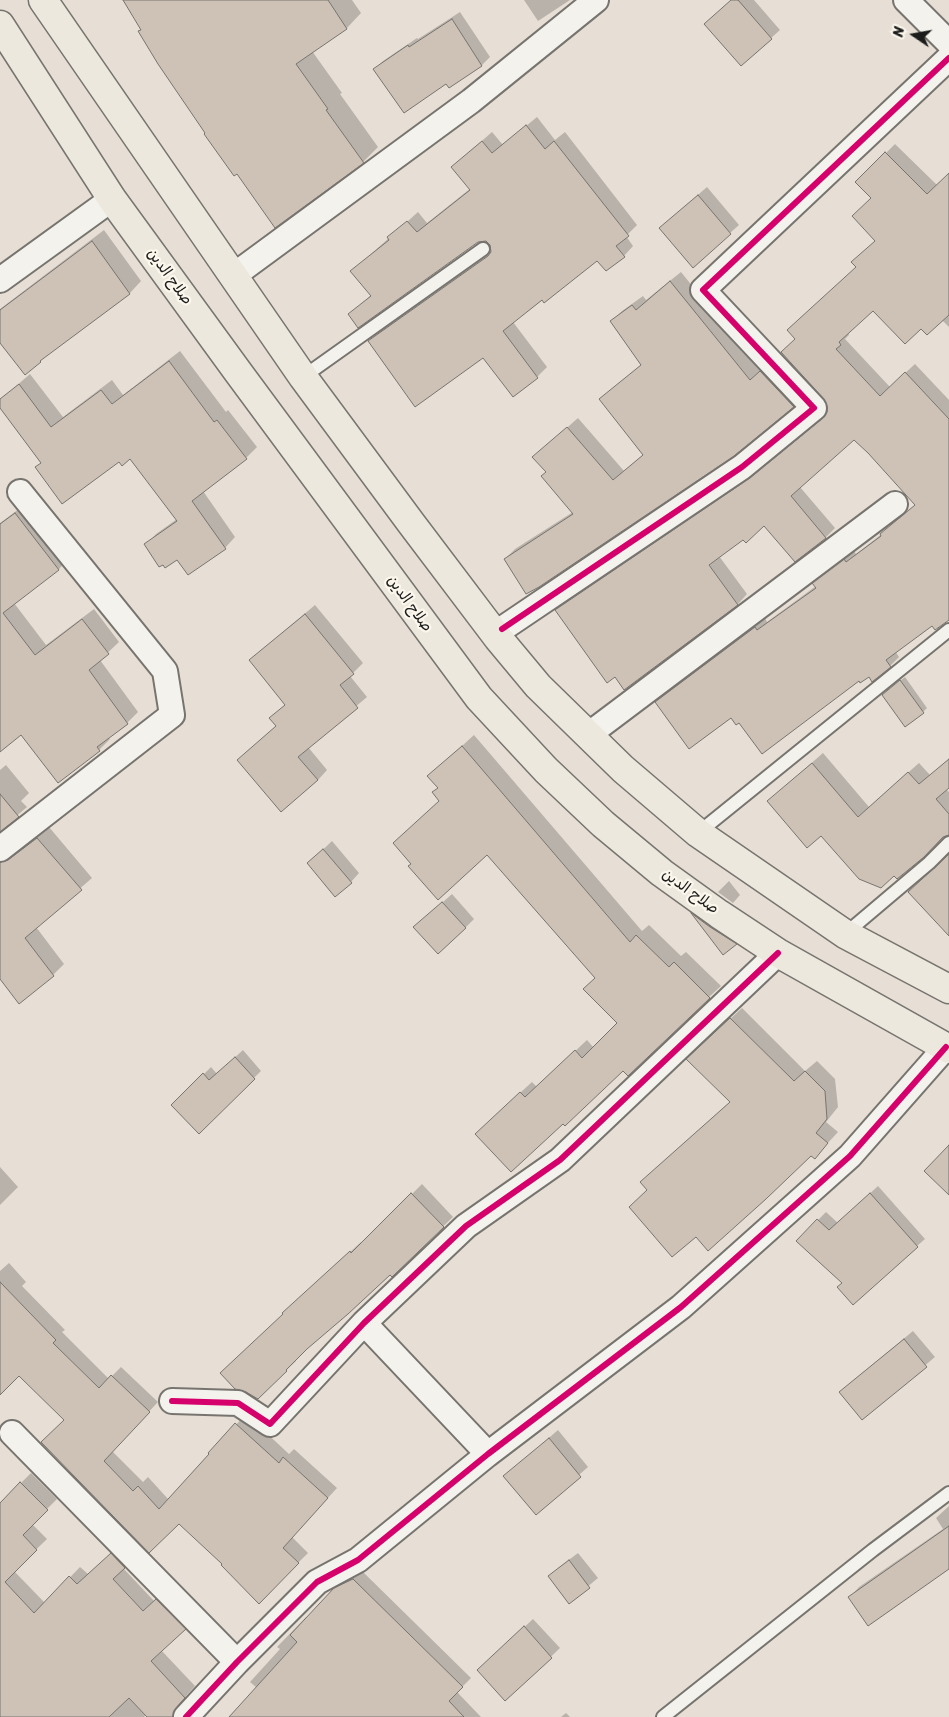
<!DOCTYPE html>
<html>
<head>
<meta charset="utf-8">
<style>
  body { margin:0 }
  #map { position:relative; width:949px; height:1717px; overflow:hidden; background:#e7dfd5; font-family:Sriracha,sans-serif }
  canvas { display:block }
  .north { position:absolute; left:889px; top:10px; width:50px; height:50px; -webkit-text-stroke:4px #fbf7ec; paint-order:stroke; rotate:282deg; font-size:14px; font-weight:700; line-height:20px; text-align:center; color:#1c1c1c }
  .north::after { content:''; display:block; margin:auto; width:18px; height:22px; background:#1c1c1c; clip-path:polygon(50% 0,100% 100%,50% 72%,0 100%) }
</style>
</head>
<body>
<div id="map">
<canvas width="949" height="1717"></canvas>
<div class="north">N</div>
</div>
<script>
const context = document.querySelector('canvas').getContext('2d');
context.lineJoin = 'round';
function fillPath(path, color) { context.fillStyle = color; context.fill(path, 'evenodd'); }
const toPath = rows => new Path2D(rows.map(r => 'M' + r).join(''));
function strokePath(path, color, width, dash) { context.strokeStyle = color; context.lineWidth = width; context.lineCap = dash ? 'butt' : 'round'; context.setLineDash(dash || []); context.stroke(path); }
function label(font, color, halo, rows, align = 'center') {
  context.font = font + ' Sriracha,"Playpen Sans Arabic",sans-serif'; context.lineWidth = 4.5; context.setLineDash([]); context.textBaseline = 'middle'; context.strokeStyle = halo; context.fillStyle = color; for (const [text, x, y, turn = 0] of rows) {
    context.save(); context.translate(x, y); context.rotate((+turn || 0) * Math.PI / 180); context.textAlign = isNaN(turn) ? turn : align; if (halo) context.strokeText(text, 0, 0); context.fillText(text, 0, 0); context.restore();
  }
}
fillPath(toPath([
  [125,0,352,0,361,13,347,28,312,51,342,93,340,94,378,147,363,162,276,226,207,133],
  [524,0,570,0,538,21],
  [732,0,754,0,780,30,741,65],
  [460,12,490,57,482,65,449,87,446,82,375,69,383,61,417,38,418,39],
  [537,117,555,140,565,132,637,225,626,236,633,246,624,256,598,259,513,322,547,367,537,377,483,356,369,341,379,331,491,252,490,243,483,240,478,241,350,314,371,295,352,271,418,212,427,223,471,188,452,167,492,132,503,145],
  [895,144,937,185,949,174,949,327,942,320,921,327,873,309,848,333,849,335,845,339,890,387,915,364,949,400,949,618,932,625,895,651,899,657,890,666,859,680,739,721,731,716,656,702,666,693,765,618,767,622,816,586,814,583,823,574,854,551,856,554,883,533,916,504,855,438,800,487,835,528,826,537,795,561,764,524,719,556,747,594,738,604,625,689,615,676,557,610,566,601,761,469,826,415,829,405,796,339,857,267,876,240,873,198,857,182],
  [707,187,739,225,693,266,669,220],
  [104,230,141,281,130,293,48,353,25,373,0,342,0,309],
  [681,272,761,371,771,361,803,396,733,455,505,559,515,549,573,512,547,472,534,457,578,418,624,471,644,454,601,399,642,364,612,321,622,311,643,296,646,300],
  [180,351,226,412,228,410,257,447,246,458,203,491,235,537,225,548,177,559,146,545,156,534,177,519,130,458,119,460,42,462,0,406,0,400,30,374,63,417,112,380,123,395],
  [27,503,69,558,59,569,14,603,46,645,94,609,119,642,100,660,138,712,127,723,108,737,110,739,99,750,22,734,0,732,0,523],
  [315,605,363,663,350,676,367,697,308,747,327,770,318,780,238,760,277,725,271,718,286,704,250,660],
  [905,677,927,708,923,712,887,691],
  [474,735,642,931,649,925,681,956,686,952,721,986,709,997,623,1069,488,1122,532,1082,537,1087,587,1040,594,1048,619,1023,596,978,487,853,412,864,441,801,433,793,439,787,429,776],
  [823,753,869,807,919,763,930,775,949,759,949,786,946,789,949,792,949,834,821,834,768,801],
  [6,765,29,793,21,801,27,807,0,830,0,770],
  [49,827,92,878,36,927,64,964,53,975,19,1002,0,965,0,862,11,852,21,849],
  [332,841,359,873,351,882,309,863],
  [729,881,740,895,733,903,718,892],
  [452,894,474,919,465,928,424,919],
  [701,906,744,935,723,953,693,914],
  [742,1008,805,1071,817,1061,835,1079,838,1107,826,1122,838,1132,815,1157,811,1154,649,1190,641,1182,731,1101,699,1048],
  [243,1050,261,1071,199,1132,173,1105,211,1067,217,1074],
  [0,1167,18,1187,0,1205],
  [422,1184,453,1217,392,1275,390,1273,295,1359,296,1361,257,1398,285,1314,294,1303,361,1242,362,1244],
  [878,1186,925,1239,917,1246,843,1283,818,1220,826,1212,838,1223],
  [9,1263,26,1282,22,1286,65,1330,62,1332,109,1379,121,1367,158,1402,112,1451,143,1482,148,1477,169,1500,211,1454,210,1453,246,1414,289,1454,294,1449,337,1488,292,1537,308,1553,259,1602,223,1564,179,1522,149,1552,65,1420,19,1374,0,1393,0,1271],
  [913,1331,935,1357,862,1418,849,1384],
  [558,1430,588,1467,536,1513,505,1476],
  [31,1473,57,1499,32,1524,47,1539,14,1571,45,1603,80,1567,88,1574,122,1544,134,1557,123,1568,154,1601,167,1590,195,1618,161,1650,195,1686,186,1696,183,1702,183,1708,174,1717,149,1717,146,1715,144,1717,0,1717,0,1504],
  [949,1506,949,1568,850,1597,859,1587,943,1529,936,1518],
  [578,1553,598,1578,569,1602,558,1568],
  [362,1571,471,1678,457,1692,481,1717,231,1717,257,1688,250,1682,280,1649,277,1647,306,1617,308,1618,344,1580],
  [533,1619,560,1648,506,1700,487,1662],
  [566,1713,570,1717,561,1717]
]), '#0003');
const building = toPath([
  [123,0,328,0,347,29,296,64,328,109,326,110,364,163,275,228,237,174,234,176,204,134,205,133,158,64,138,31,141,30,123,0],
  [731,0,738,0,772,39,741,66,704,24,731,0],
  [452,19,482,66,449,88,446,84,404,113,373,69,408,45,409,47,452,19],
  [526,125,545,149,554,141,629,236,616,246,625,257,606,271,597,261,544,303,542,300,503,331,538,378,513,397,483,358,415,407,368,341,488,256,491,252,490,245,486,241,478,242,358,328,348,314,371,296,350,271,389,240,387,237,407,221,417,232,470,190,451,167,482,141,492,153,526,125],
  [885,152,927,194,949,173,949,315,927,335,921,329,905,344,873,311,839,342,841,345,836,349,880,396,905,372,949,419,949,620,935,630,932,626,886,660,891,667,872,682,869,677,860,683,859,681,762,754,739,723,736,725,731,718,689,749,655,702,755,627,757,630,816,588,812,583,844,559,846,562,881,536,880,534,915,505,868,453,854,440,791,496,826,538,795,562,764,526,746,543,743,540,709,565,738,605,624,690,615,677,607,683,555,610,750,478,823,418,827,412,827,406,824,399,781,352,795,339,787,330,856,267,851,262,875,241,852,216,871,198,855,182,885,152],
  [698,195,731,234,693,268,659,228,698,195],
  [92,241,130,294,40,361,41,362,25,375,0,343,0,310,92,241],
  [670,281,750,380,760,371,794,407,734,456,539,587,526,594,504,559,573,514,541,476,546,472,532,457,567,427,613,480,643,455,599,399,641,365,610,321,632,305,636,310,670,281],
  [169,361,214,422,217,420,247,459,192,501,226,549,188,575,177,560,165,568,163,565,159,567,144,544,177,521,130,459,122,466,119,462,62,504,35,467,41,463,0,408,0,399,19,384,51,427,101,390,112,404,169,361],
  [15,513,59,570,3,613,35,655,82,619,109,654,89,670,128,724,97,747,100,751,58,783,21,735,0,752,0,524,15,513],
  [305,614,354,674,340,685,358,708,298,757,318,780,281,812,237,760,276,726,269,718,285,705,249,660,305,614],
  [900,680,924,713,905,727,882,695,900,680],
  [462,746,630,942,636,935,669,967,674,962,710,998,628,1076,623,1071,565,1126,563,1124,511,1172,475,1134,520,1092,525,1097,575,1050,582,1058,617,1023,583,989,595,978,487,855,438,900,408,866,411,864,393,843,439,801,432,792,438,788,427,776,462,746],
  [949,759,949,788,936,799,949,814,949,835,943,837,924,857,897,879,894,876,881,888,859,879,821,836,807,848,767,801,812,763,858,817,908,772,919,784,949,759],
  [0,794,19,817,0,832,0,794],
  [37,838,82,890,25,938,54,976,19,1004,0,979,0,862,8,860,37,838],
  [323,849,352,883,335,897,307,863,323,849],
  [949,854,949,936,908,892,949,854],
  [442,902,466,928,438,954,413,927,442,902],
  [691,913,710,927,737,944,723,955,691,913],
  [730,1018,794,1081,805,1071,825,1091,827,1119,816,1133,828,1143,815,1159,811,1156,766,1199,708,1251,696,1237,672,1257,629,1207,647,1190,640,1182,730,1102,686,1059,730,1018],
  [235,1057,255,1079,199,1134,171,1105,203,1073,209,1080,235,1057],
  [949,1145,949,1195,924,1171,949,1145],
  [411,1193,444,1227,392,1277,390,1275,348,1314,307,1349,286,1370,287,1371,258,1399,246,1392,235,1389,220,1373,283,1314,282,1313,350,1251,351,1253,411,1193],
  [870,1193,918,1247,853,1305,837,1287,842,1283,796,1241,817,1219,829,1230,870,1193],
  [0,1282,56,1340,53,1343,99,1388,111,1375,150,1412,104,1461,133,1491,138,1486,159,1509,209,1454,208,1453,235,1423,279,1463,283,1457,328,1498,283,1548,299,1563,259,1604,221,1565,222,1564,179,1524,149,1553,41,1442,64,1420,19,1376,0,1395,0,1282],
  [904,1339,927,1367,862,1420,839,1392,904,1339],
  [549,1438,581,1477,536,1515,503,1476,549,1438],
  [20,1482,48,1510,23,1535,37,1550,5,1582,34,1613,69,1576,77,1584,111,1553,125,1568,113,1579,143,1611,156,1599,186,1629,151,1661,185,1698,176,1708,173,1717,147,1717,129,1698,109,1717,0,1717,0,1503,20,1482],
  [949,1526,949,1569,868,1626,848,1597,949,1526],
  [569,1560,590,1588,569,1604,548,1576,569,1560],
  [353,1579,463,1687,449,1701,464,1717,229,1717,297,1642,290,1635,334,1588,353,1579],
  [524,1626,552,1658,505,1701,477,1670,524,1626]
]);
fillPath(building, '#cec2b7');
strokePath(building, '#77746f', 1);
const lane = toPath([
  [303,377,483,249],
  [698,833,949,630],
  [845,934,929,863,949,843],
  [663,1717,873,1550,949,1493]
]);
const street = toPath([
  [906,0,949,43],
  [233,276,471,101,596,0],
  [0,280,112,199],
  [502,629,742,467,814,408,703,290,949,58],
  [592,732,895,504],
  [0,849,172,715,165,671,20,492],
  [364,1323,488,1454],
  [172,1401,238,1403,270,1424,364,1323,466,1226,560,1160,778,953],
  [12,1433,237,1662],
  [186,1717,237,1662,317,1582,358,1560,488,1454,681,1307,850,1156,946,1047]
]);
const highway = toPath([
  [43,0,303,377,411,523,498,638,538,686,623,769,698,833,845,934,949,989],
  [0,25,112,199,238,372,479,698,546,770,603,824,662,873,719,914,778,953,949,1049]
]);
strokePath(lane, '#77746f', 16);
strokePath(street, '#77746f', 28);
strokePath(highway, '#77746f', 31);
strokePath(lane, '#f4f2ed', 12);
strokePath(street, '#f4f2ed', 24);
strokePath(highway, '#ede8de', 28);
strokePath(toPath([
  [502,629,742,467,814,408,703,290,949,58],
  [172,1401,238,1403,270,1424,364,1323,466,1226,560,1160,778,953],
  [186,1717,237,1662,317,1582,358,1560,488,1454,681,1307,850,1156,946,1047]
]), '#d6006c', 6);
label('15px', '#1c1c1c', '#fbf7ec', [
  ["صلاح الدين",169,277,54],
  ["صلاح الدين",409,604,54],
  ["صلاح الدين",690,892,36]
]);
</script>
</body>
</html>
